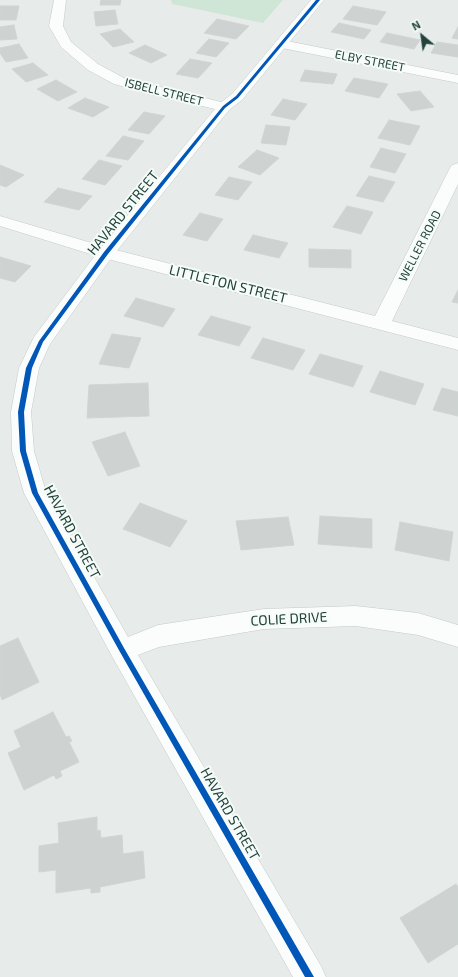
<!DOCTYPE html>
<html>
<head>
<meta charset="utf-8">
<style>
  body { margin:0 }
  #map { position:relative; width:458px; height:977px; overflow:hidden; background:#e7ecea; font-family:"Exo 2",sans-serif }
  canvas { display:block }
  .north { position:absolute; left:402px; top:16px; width:40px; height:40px; -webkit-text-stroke:3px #f5fbf8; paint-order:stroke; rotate:331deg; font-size:11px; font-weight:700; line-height:16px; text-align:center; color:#22423a }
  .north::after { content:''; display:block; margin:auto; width:14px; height:18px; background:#22423a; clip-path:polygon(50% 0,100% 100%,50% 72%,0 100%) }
</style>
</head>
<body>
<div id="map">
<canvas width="458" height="977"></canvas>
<div class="north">N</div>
</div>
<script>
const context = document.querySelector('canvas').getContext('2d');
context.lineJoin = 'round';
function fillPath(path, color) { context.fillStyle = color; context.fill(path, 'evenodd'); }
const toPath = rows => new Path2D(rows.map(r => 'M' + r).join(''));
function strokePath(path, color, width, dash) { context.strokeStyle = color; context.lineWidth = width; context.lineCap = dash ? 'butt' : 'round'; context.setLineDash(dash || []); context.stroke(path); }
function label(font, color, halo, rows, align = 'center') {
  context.font = font + ' "Exo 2",sans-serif'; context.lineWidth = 4; context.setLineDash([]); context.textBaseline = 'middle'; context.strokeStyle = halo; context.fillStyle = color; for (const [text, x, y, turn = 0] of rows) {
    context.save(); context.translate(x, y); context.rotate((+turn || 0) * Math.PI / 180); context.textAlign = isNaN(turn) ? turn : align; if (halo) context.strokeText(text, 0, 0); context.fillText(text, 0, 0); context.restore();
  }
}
fillPath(toPath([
  [171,0,283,0,263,23,172,4]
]), '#cfe6d7');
const building = toPath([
  [101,0,121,0,120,5,100,5,101,0],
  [0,6,19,6,16,20,0,20,0,6],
  [353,6,386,12,377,25,343,19,353,6],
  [115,10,118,24,96,26,94,12,115,10],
  [217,19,249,26,236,39,204,33,217,19],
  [339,23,371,30,364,39,331,32,339,23],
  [14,25,17,39,0,40,0,27,14,25],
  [458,27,458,39,452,38,458,27],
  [120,29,134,42,113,47,100,34,120,29],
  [387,33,420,40,414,49,380,42,387,33],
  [209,39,229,43,216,57,196,53,209,39],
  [437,42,458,45,458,57,431,53,437,42],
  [19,44,28,58,6,62,0,53,0,48,19,44],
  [145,45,167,55,151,63,129,53,145,45],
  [190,59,212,63,198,78,176,74,190,59],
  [33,63,48,75,26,82,12,69,33,63],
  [305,70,337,74,333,84,300,81,305,70],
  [354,78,388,84,379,98,345,91,354,78],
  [56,80,77,92,58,101,37,89,56,80],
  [420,91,434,107,411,111,397,94,420,91],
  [85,98,109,107,93,117,68,108,85,98],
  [283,99,307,104,295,120,271,115,283,99],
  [144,112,165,116,149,134,128,130,144,112],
  [389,120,420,126,410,145,378,138,389,120],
  [266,125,290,127,286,145,261,143,266,125],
  [123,136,144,141,128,160,106,156,123,136],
  [381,148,406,154,395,173,370,167,381,148],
  [257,150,279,158,260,175,238,167,257,150],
  [99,160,122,166,105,185,82,179,99,160],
  [0,165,24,175,6,187,0,185,0,165],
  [369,176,395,182,383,202,356,196,369,176],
  [229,177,252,182,238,200,215,195,229,177],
  [58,188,92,196,79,210,44,202,58,188],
  [347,206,373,212,361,234,333,227,347,206],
  [200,213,223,219,207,241,183,235,200,213],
  [253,235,288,243,279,258,244,250,253,235],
  [309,249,351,250,351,268,309,267,309,249],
  [0,257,31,266,15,282,0,278,0,257],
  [458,290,458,303,452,302,458,290],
  [136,298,175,309,163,327,124,316,136,298],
  [211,316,251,327,239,346,198,335,211,316],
  [112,334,141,338,129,368,99,364,112,334],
  [263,338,305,350,293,370,251,358,263,338],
  [320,354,363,366,353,387,309,374,320,354],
  [380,371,424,384,415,405,370,392,380,371],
  [148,383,149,416,87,418,89,385,148,383],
  [442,388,458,392,458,416,433,410,442,388],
  [125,432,140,466,108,476,92,442,125,432],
  [140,503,187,521,170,547,123,529,140,503],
  [320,516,372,519,372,548,318,544,320,516],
  [288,517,294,545,241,550,236,521,288,517],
  [400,522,453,532,449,561,395,550,400,522],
  [18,638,39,682,2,700,0,694,0,646,18,638],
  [53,712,66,737,69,736,72,741,69,742,79,762,60,771,62,776,56,779,54,775,24,790,8,753,21,747,14,731,53,712],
  [97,817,97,831,100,830,101,838,122,835,123,854,143,851,145,878,100,887,100,892,91,893,91,888,56,893,56,870,39,872,39,846,59,843,58,823,97,817],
  [456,884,458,887,458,944,428,963,400,918,456,884]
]);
fillPath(building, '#ced3d1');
strokePath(building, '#cfd5d3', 1);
const street = toPath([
  [54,0,66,0,63,26,71,42,98,64,124,78,229,104,231,107,229,110,224,111,149,94,114,84,88,70,61,47,49,26,54,0],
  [282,40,458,75,458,83,277,47,275,44,277,41,282,40],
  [458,163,458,184,392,321,458,338,458,350,100,257,0,226,0,216,112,249,375,316,450,168,452,165,458,163]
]);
const secondary = toPath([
  [311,0,324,0,242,100,229,110,112,257,50,344,39,368,31,412,34,451,46,492,128,637,158,625,264,609,356,606,418,613,458,625,458,647,418,635,356,626,264,629,159,647,138,655,321,966,326,977,293,977,113,658,24,493,12,451,11,412,19,368,34,337,100,249,219,104,232,94,311,0]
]);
strokePath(street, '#c4c9c7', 1);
strokePath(secondary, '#c2cac7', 1);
fillPath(street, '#fbfcfc');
fillPath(secondary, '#fbfcfc');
fillPath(toPath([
  [316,0,320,0,238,98,225,108,108,254,43,342,32,368,24,412,26,451,38,493,124,648,314,977,305,977,120,652,32,493,20,451,18,412,26,368,39,341,104,252,223,106,236,96,316,0]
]), '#0057b8');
label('12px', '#22423a', '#f5fbf8', [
  ["ELBY STREET",370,61,11],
  ["ISBELL STREET",164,92,14],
  ["WELLER ROAD",420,246,-63]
]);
label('14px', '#22423a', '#f5fbf8', [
  ["HAVARD STREET",123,213,-51],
  ["LITTLETON STREET",228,284,14],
  ["HAVARD STREET",72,532,62],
  ["COLIE DRIVE",289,619,-3],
  ["HAVARD STREET",230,814,60]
]);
</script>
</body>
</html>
